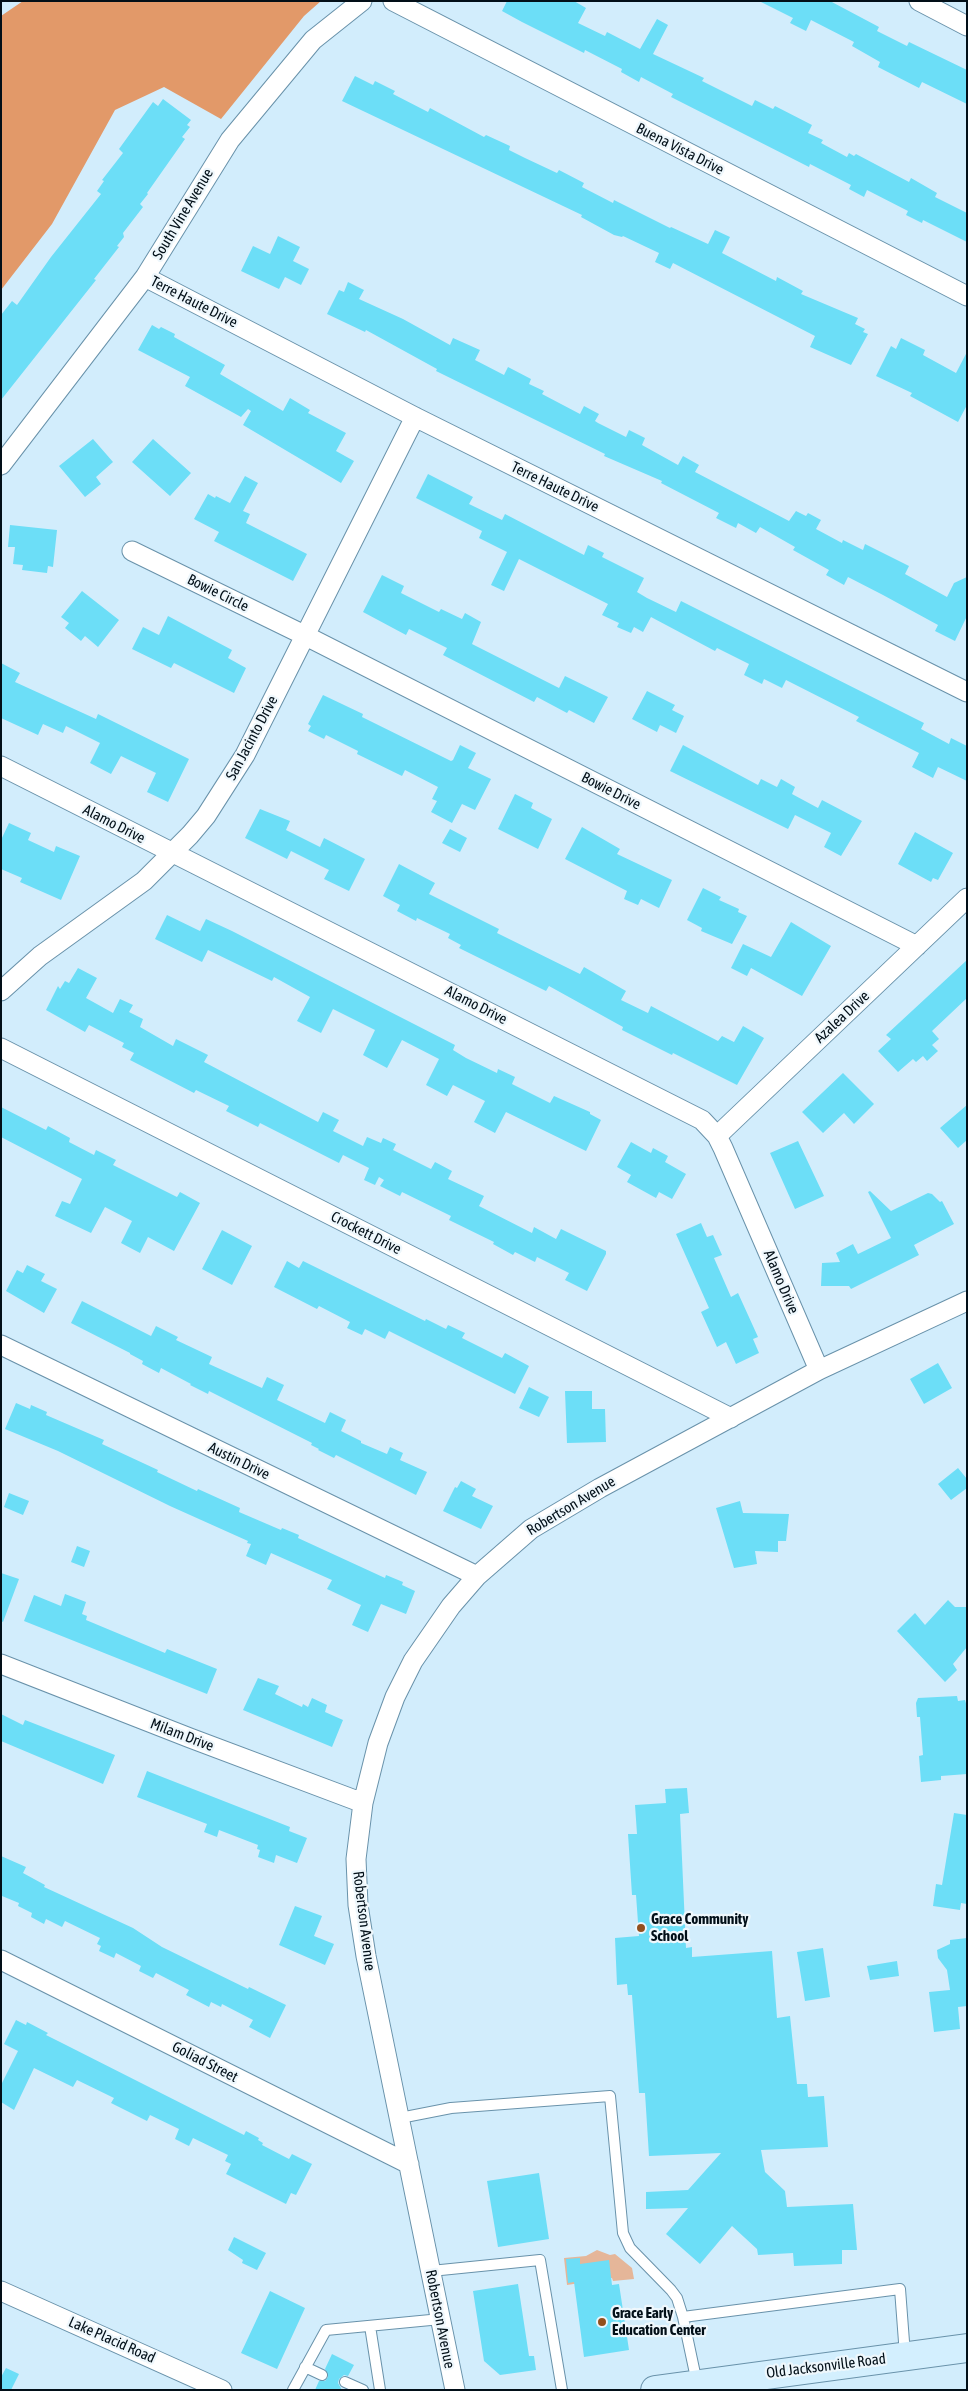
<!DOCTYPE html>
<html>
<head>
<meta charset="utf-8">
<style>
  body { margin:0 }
  #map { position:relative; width:968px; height:2391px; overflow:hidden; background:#d2edfc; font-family:"Asap Condensed",sans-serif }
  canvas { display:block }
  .frame { position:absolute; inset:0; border:2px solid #020f18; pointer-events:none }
</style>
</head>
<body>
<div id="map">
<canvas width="968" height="2391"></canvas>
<div class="frame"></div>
</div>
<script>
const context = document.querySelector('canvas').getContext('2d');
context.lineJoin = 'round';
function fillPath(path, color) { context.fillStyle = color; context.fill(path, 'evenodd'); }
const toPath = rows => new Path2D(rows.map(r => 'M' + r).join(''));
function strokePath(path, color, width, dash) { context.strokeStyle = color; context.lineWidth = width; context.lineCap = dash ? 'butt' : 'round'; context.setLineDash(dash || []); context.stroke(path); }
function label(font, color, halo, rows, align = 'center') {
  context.font = font + ' "Asap Condensed",sans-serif'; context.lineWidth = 4.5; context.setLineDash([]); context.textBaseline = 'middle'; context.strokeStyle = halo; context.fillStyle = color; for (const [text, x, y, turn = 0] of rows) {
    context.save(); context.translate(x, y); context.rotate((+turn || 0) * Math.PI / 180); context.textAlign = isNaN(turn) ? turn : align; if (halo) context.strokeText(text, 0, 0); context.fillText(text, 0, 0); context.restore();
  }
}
fillPath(toPath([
  [597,2250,610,2255,615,2254,632,2268,634,2279,613,2281,612,2278,567,2285,564,2258,586,2256]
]), '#e5b699');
fillPath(toPath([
  [23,1,321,1,304,16,221,119,164,87,115,110,52,224,1,290,1,16]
]), '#e29969');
fillPath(toPath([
  [507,1,574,1,586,8,578,23,605,36,607,32,640,49,657,19,668,25,653,54,704,78,702,81,752,106,755,100,773,109,775,106,812,125,808,133,823,140,821,143,847,157,849,153,854,156,856,154,909,182,911,178,937,193,935,197,967,213,967,242,923,220,922,223,906,215,908,211,867,190,864,197,849,189,851,185,810,164,809,167,671,97,673,94,641,77,639,82,621,72,622,69,585,50,584,53,522,22,502,11],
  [759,1,830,1,879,27,877,31,907,46,909,42,967,70,967,104,922,82,919,88,878,67,880,62,852,46,854,42,811,20,806,31,790,23,793,18],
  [355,76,373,85,375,81,395,91,393,94,428,112,430,108,484,137,486,135,510,146,509,150,525,158,557,173,559,170,584,183,582,187,613,203,614,200,670,228,671,227,708,244,715,230,730,237,722,253,776,281,777,277,803,291,801,294,858,318,855,324,865,329,863,332,868,334,851,365,810,347,815,336,673,263,670,269,655,262,659,253,623,236,622,237,614,235,581,217,582,215,342,101],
  [163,99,191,120,187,125,190,127,182,137,185,139,147,193,148,194,140,204,143,207,123,233,124,237,117,246,119,247,94,279,96,280,1,400,1,315,12,301,17,305,51,257,101,194,97,191,104,181,102,180,123,153,119,149,153,102,158,106],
  [278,236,300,247,293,261,309,269,301,285,285,277,279,289,241,271,253,246,270,254],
  [348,282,364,290,359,299,403,319,450,345,453,338,480,350,475,360,504,375,508,367,531,379,529,384,544,391,542,394,580,414,584,406,599,414,595,421,598,423,626,437,629,430,645,438,642,445,678,465,683,456,699,465,695,472,789,521,796,511,806,516,808,513,821,520,816,529,842,543,843,540,863,550,865,544,909,566,905,574,947,597,954,583,967,577,967,616,955,641,935,631,938,625,883,595,848,577,844,585,826,575,829,570,793,550,795,547,760,527,756,533,738,523,736,528,716,518,719,513,661,483,662,481,604,456,605,454,436,371,437,369,366,330,365,332,327,314,339,290,344,292],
  [152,325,159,329,161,327,175,334,174,337,225,365,220,374,283,411,290,398,310,410,308,413,346,433,336,451,354,461,341,483,243,425,251,411,248,409,241,417,185,386,190,377,138,350],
  [901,338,925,350,923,355,956,373,967,352,967,405,958,422,910,396,912,393,876,376,891,346,896,349],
  [93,439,113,462,96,477,101,484,85,497,59,466],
  [153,439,191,473,170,496,132,462],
  [428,474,473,497,469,504,502,520,505,514,584,555,588,545,604,553,602,557,644,578,637,592,647,598,676,612,681,601,924,723,921,729,949,744,951,738,967,746,967,781,938,767,933,778,912,767,919,753,856,721,859,717,786,680,782,688,764,679,762,684,744,675,749,664,717,648,715,651,651,617,643,632,634,627,631,633,617,627,619,623,602,615,608,604,519,559,504,591,491,585,507,552,479,538,482,531,416,498],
  [245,476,258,483,243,511,250,514,246,523,307,554,293,581,214,541,219,532,194,519,208,494,215,498,216,496,230,503],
  [10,525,57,530,53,567,48,566,47,573,22,570,23,565,13,564,15,547,8,547],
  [382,575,404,586,401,593,439,612,441,609,462,619,465,613,481,622,472,644,559,688,565,676,608,697,594,723,569,710,567,713,537,697,534,702,443,655,447,648,409,629,406,635,363,612],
  [82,591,119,620,98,647,85,636,81,641,65,628,69,623,61,617],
  [168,616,232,650,228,658,246,668,234,693,174,663,171,668,132,649,143,627,159,635],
  [1,663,20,673,15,682,96,719,98,714,189,759,168,802,147,792,156,773,121,756,111,774,90,763,100,743,66,726,63,733,43,724,38,735,1,718],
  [647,691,675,705,672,710,684,716,676,733,660,725,657,732,632,719],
  [323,695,363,714,362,717,451,761,453,760,460,745,476,753,468,768,491,779,475,810,462,804,452,823,431,812,437,801,432,799,438,787,405,770,402,776,357,754,358,751,326,735,324,739,308,731,311,726,308,724],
  [683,745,758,785,761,779,777,787,781,779,795,787,792,794,818,808,822,800,862,821,841,856,824,847,831,833,795,815,788,829,670,771],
  [515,794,533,803,531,808,552,819,538,849,498,829],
  [260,809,290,821,286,830,320,847,324,838,365,859,349,891,324,879,329,870,291,851,287,859,245,838],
  [9,823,31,833,28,840,54,852,56,846,80,856,61,900,20,882,22,878,1,869,1,840],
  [582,827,620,849,617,854,672,880,659,908,641,899,638,905,624,899,627,891,565,859],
  [450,829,467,838,460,852,442,843],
  [915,832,953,853,938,880,933,878,931,882,898,864],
  [399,864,435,883,429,894,499,929,497,933,580,974,584,967,626,991,621,1000,648,1013,651,1006,718,1041,722,1036,734,1042,743,1026,764,1038,737,1085,673,1053,672,1055,622,1030,623,1027,549,986,546,991,459,948,461,945,448,938,450,934,417,918,416,921,397,911,400,905,383,896],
  [703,888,721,897,719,900,739,909,738,912,747,916,732,944,701,931,702,928,687,920],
  [167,915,200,931,206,919,232,931,455,1045,453,1050,466,1058,497,1073,498,1069,515,1077,512,1084,550,1103,554,1096,590,1112,590,1114,601,1120,586,1151,506,1112,495,1133,474,1122,485,1101,453,1085,447,1096,426,1085,439,1059,402,1040,387,1068,363,1055,375,1030,333,1009,321,1033,297,1021,310,997,274,977,272,981,208,950,202,962,155,939],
  [791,922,831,946,802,996,751,968,747,976,731,968,743,944,771,957],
  [967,960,967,998,932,1031,939,1039,932,1045,938,1051,927,1061,923,1056,916,1062,913,1059,898,1072,878,1051,891,1039,886,1035],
  [78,968,97,978,86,998,113,1013,120,999,133,1005,129,1012,143,1019,140,1027,173,1046,176,1039,208,1055,204,1062,318,1122,323,1112,339,1120,333,1131,363,1146,367,1137,381,1143,383,1138,396,1144,393,1150,431,1169,435,1162,452,1171,448,1179,484,1196,479,1206,532,1233,534,1227,556,1239,561,1229,606,1251,606,1254,587,1291,565,1280,569,1273,537,1257,535,1262,515,1252,513,1255,493,1244,494,1242,449,1220,451,1216,402,1192,400,1196,380,1186,384,1180,379,1177,375,1185,364,1180,369,1168,343,1155,339,1163,260,1123,258,1127,226,1111,229,1106,196,1090,194,1093,130,1060,134,1053,122,1047,124,1043,89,1025,85,1032,46,1010,58,986,60,989,65,981,69,983],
  [843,1073,874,1104,854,1124,844,1113,823,1133,802,1112],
  [967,1105,967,1140,958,1148,940,1128],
  [1,1107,46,1130,48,1126,70,1138,69,1142,94,1155,96,1150,116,1160,113,1165,177,1197,180,1192,200,1203,174,1251,148,1237,140,1253,121,1243,132,1221,105,1207,91,1233,55,1216,62,1201,70,1204,82,1179,1,1137],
  [798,1141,824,1196,795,1209,770,1153],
  [631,1142,651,1153,653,1148,668,1156,665,1162,686,1174,672,1199,659,1192,656,1198,627,1182,631,1175,617,1167],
  [870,1191,891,1211,928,1193,932,1194,940,1202,942,1201,954,1224,914,1245,919,1255,851,1289,849,1286,821,1286,822,1263,840,1262,836,1253,853,1244,858,1254,891,1238,868,1192],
  [701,1223,707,1237,713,1235,722,1255,714,1258,731,1297,738,1293,758,1337,753,1339,759,1353,736,1364,726,1342,717,1347,701,1312,709,1308,676,1234],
  [222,1230,252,1246,232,1285,202,1269],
  [287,1261,299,1268,303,1261,425,1321,426,1319,446,1329,448,1325,465,1333,462,1338,502,1358,505,1353,529,1366,515,1394,389,1331,385,1339,365,1329,362,1335,347,1328,350,1322,319,1306,317,1309,274,1287],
  [27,1265,45,1274,41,1281,57,1289,44,1313,6,1291,17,1270,23,1273],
  [82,1301,151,1336,156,1326,178,1337,176,1340,212,1357,209,1364,262,1388,267,1377,284,1385,277,1400,325,1423,330,1412,346,1420,341,1431,361,1441,361,1443,387,1454,390,1447,403,1453,400,1460,427,1472,416,1495,336,1455,334,1458,318,1450,319,1449,311,1445,312,1443,209,1391,208,1394,190,1385,191,1384,161,1368,159,1373,142,1364,143,1361,130,1354,130,1353,71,1323],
  [938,1363,952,1388,924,1404,910,1379],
  [529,1387,549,1397,539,1417,519,1408],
  [565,1391,592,1391,592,1409,605,1409,606,1442,567,1443],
  [16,1403,30,1409,31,1405,47,1412,46,1415,104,1440,102,1444,158,1470,157,1472,197,1491,198,1489,240,1508,239,1512,281,1530,282,1528,299,1535,298,1538,385,1578,386,1575,403,1582,402,1585,415,1591,406,1614,381,1604,368,1632,352,1625,361,1605,327,1589,332,1580,271,1553,266,1565,246,1556,251,1544,247,1543,248,1541,170,1506,58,1451,5,1429],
  [958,1468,967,1479,967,1488,951,1500,938,1484],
  [461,1481,476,1489,472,1496,493,1506,481,1529,443,1511,455,1487,457,1488],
  [9,1493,29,1501,23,1515,4,1507],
  [740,1501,743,1513,789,1514,786,1541,778,1541,778,1552,755,1551,757,1564,734,1568,716,1508],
  [77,1546,90,1551,84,1567,71,1562],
  [1,1573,19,1579,3,1622,1,1621],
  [65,1594,86,1602,82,1614,87,1616,86,1620,165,1653,167,1649,217,1669,207,1694,24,1621,34,1595,61,1606],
  [948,1600,955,1607,967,1607,967,1647,953,1664,957,1670,945,1682,897,1631,915,1613,925,1625],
  [258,1678,279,1686,275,1694,302,1707,303,1704,308,1707,312,1698,327,1705,325,1712,343,1720,332,1747,243,1710],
  [957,1696,958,1701,965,1700,967,1707,967,1774,941,1776,941,1780,921,1782,919,1756,923,1755,920,1717,917,1717,916,1703,918,1698],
  [1,1714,23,1725,25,1720,115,1755,103,1784,1,1741],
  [147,1771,290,1827,289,1831,307,1838,297,1863,276,1855,274,1863,258,1857,260,1850,257,1849,258,1845,219,1830,217,1837,204,1832,207,1824,137,1797],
  [687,1788,689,1813,680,1814,686,1948,692,1947,692,1957,772,1951,777,2018,790,2016,797,2084,807,2084,808,2097,824,2096,828,2147,761,2150,765,2172,785,2191,787,2207,853,2204,857,2250,842,2250,842,2264,794,2266,793,2253,758,2255,757,2249,732,2226,700,2264,666,2234,688,2208,646,2209,646,2192,688,2190,721,2153,649,2156,645,2093,639,2093,632,1995,628,1995,627,1984,617,1985,615,1938,639,1936,636,1895,632,1895,628,1834,637,1834,635,1805,666,1803,665,1789],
  [954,1813,967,1815,967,1904,961,1903,960,1910,933,1906,936,1884,942,1885],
  [1,1856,26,1867,23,1873,45,1885,44,1887,133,1928,162,1947,248,1989,249,1987,286,2005,270,2038,249,2027,253,2020,222,2004,221,2007,211,2002,209,2007,186,1995,189,1990,156,1973,153,1978,139,1971,141,1966,116,1953,114,1958,99,1951,101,1946,97,1944,100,1938,65,1921,62,1927,46,1919,44,1924,31,1917,32,1913,18,1906,19,1903,2,1896,1,1898],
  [295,1906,322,1916,314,1936,334,1944,325,1965,279,1945],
  [967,1938,967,2006,958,2007,960,2029,934,2032,929,1992,950,1990,947,1970,938,1958,937,1950,950,1944,950,1940],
  [823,1948,830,1997,805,2001,797,1952],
  [897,1961,899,1976,870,1980,867,1966],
  [16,2020,26,2025,27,2022,48,2033,46,2035,58,2041,244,2135,246,2131,259,2138,258,2140,263,2143,262,2145,289,2159,292,2154,312,2164,296,2195,291,2193,286,2204,226,2174,231,2164,225,2161,228,2155,193,2138,189,2146,175,2139,179,2129,150,2115,147,2121,111,2103,114,2098,77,2080,73,2087,34,2068,14,2110,1,2102,1,2085,18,2051,4,2044],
  [539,2173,549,2239,498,2247,487,2181],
  [234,2237,266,2253,257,2270,242,2263,243,2260,228,2250],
  [580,2258,580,2264,609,2260,612,2285,619,2284,629,2350,584,2357,574,2282,568,2283,566,2259],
  [518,2284,529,2356,534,2356,536,2370,500,2375,484,2361,473,2291],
  [270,2291,305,2308,277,2369,241,2353],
  [332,2354,354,2365,348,2376,344,2375,339,2379,338,2383,342,2390,315,2390,319,2381,325,2381,328,2377,325,2369],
  [6,2368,19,2374,11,2390,1,2390,1,2377]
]), '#6cdef7');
const lane = toPath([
  [400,2118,451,2108,610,2096,623,2233,630,2248,671,2290,677,2298,683,2317],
  [431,2271,540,2260,562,2390],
  [370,2326,380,2390],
  [305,2367,322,2375],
  [345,2382,363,2390],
  [697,2383,683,2317,900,2289,905,2355],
  [293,2390,326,2330,441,2319]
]);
const street = toPath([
  [393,1,967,296],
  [919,1,967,26],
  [145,277,415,417,967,692],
  [1,465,145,277,230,140,313,40,362,1],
  [132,551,304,635,917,946],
  [1,766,702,1120,717,1136,723,1148,819,1370],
  [1,991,40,956,144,881,190,835,206,816,245,755,415,417],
  [1,1048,731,1418],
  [717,1136,967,898],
  [1,1345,477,1576],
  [1,1664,190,1738,363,1803],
  [1,1960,409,2164],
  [1,2291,222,2390],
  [455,2390,366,1956,358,1905,356,1859,363,1803,378,1743,395,1697,413,1661,451,1606,477,1576,531,1529,600,1488,819,1370,967,1301]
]);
const secondary = toPath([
  [655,2390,967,2348]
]);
strokePath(lane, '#6992aa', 12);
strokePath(street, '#6992aa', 21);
strokePath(secondary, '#6992aa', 30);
strokePath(lane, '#fff', 10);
strokePath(street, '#fff', 19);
strokePath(secondary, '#d3effe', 28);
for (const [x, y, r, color] of [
  [641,1928,5,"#92501e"],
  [602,2322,5,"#92501e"]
]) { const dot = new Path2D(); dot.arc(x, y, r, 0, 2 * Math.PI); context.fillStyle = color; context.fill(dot); strokePath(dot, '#eef7fc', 2); }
label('15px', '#020f18', '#eef7fc', [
  ["Buena Vista Drive",680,149,27],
  ["South Vine Avenue",183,214,-59],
  ["Terre Haute Drive",194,302,27],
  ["Terre Haute Drive",555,487,26],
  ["Bowie Circle",218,593,26],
  ["San Jacinto Drive",252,738,-62],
  ["Bowie Drive",611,791,27],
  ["Alamo Drive",114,824,27],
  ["Alamo Drive",476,1005,27],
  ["Azalea Drive",842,1017,-43],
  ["Crockett Drive",366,1233,27],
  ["Alamo Drive",781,1282,67],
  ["Austin Drive",239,1461,26],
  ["Robertson Avenue",571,1506,-31],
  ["Milam Drive",182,1735,21],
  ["Robertson Avenue",364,1921,83],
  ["Goliad Street",205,2062,27],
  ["Robertson Avenue",440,2319,79],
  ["Lake Placid Road",112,2340,24],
  ["Old Jacksonville Road",826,2366,-7]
]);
label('bold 15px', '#020f18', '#eef7fc', [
  ["Grace Community",651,1919],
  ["School",651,1936],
  ["Grace Early",612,2313],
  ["Education Center",612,2330]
], 'left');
</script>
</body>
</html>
